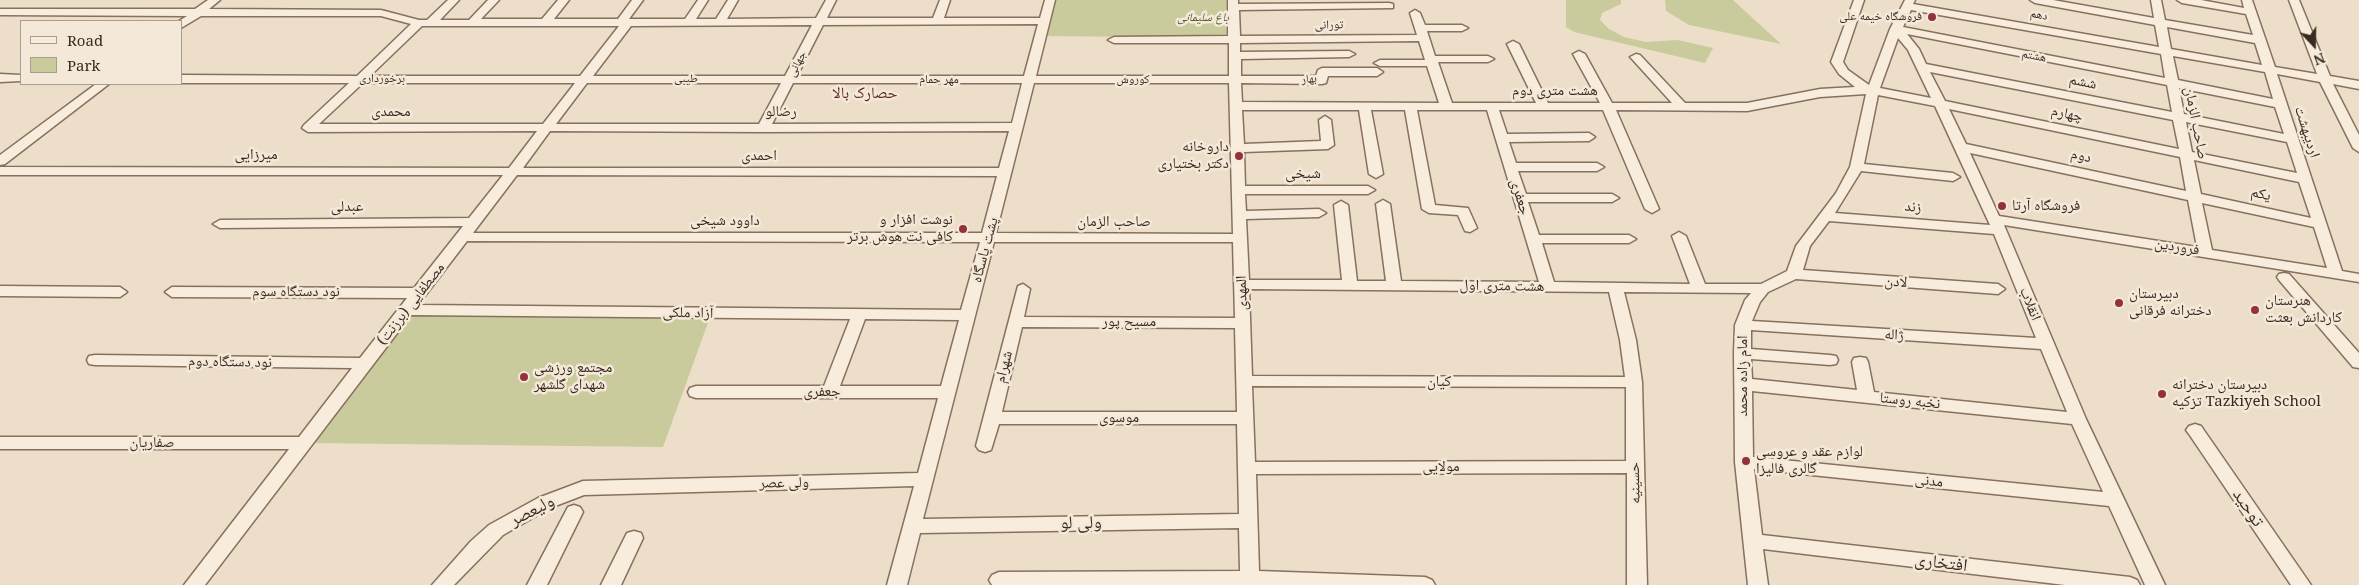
<!DOCTYPE html>
<html>
<head>
<meta charset="utf-8">
<style>
  body { margin:0 }
  #map { position:relative; width:2359px; height:585px; overflow:hidden; background:#eddec9; font-family:"Noto Serif",serif }
  canvas { display:block }
  .legend { position:absolute; left:20px; top:20px; width:162px; height:65px; box-sizing:border-box; background:#f4e9d8; border:1px solid #aa9d8f; margin:0; padding:6px 9px; list-style:none; font-size:15px; color:#3a2a21 }
  .legend li { display:flex; align-items:center; gap:10px; height:25px }
  .legend b { width:25px; border:1px solid #aa9d8f }
  .north { position:absolute; left:2289px; top:20px; width:50px; height:50px; -webkit-text-stroke:4px #f4e9d8; paint-order:stroke; rotate:159deg; font-size:14px; font-weight:700; line-height:20px; text-align:center; color:#3a2a21 }
  .north::after { content:''; display:block; margin:auto; width:18px; height:22px; background:#3a2a21; clip-path:polygon(50% 0,100% 100%,50% 72%,0 100%) }
</style>
</head>
<body>
<div id="map">
<canvas width="2359" height="585"></canvas>
<ul class="legend">
<li><b style="height:6px;background:#f8eddc"></b>Road</li>
<li><b style="height:14px;background:#cacb9d"></b>Park</li>
</ul>
<div class="north">N</div>
</div>
<script>
const context = document.querySelector('canvas').getContext('2d');
context.lineJoin = 'round';
function fillPath(path, color) { context.fillStyle = color; context.fill(path, 'evenodd'); }
const toPath = rows => new Path2D(rows.map(r => 'M' + r).join(''));
function strokePath(path, color, width, dash) { context.strokeStyle = color; context.lineWidth = width; context.lineCap = dash ? 'butt' : 'round'; context.setLineDash(dash || []); context.stroke(path); }
function label(font, color, halo, rows, align = 'center') {
  context.font = font + ' "Noto Serif","Noto Naskh Arabic",serif'; context.lineWidth = 5; context.setLineDash([]); context.textBaseline = 'middle'; context.strokeStyle = halo; context.fillStyle = color; for (const [text, x, y, turn = 0] of rows) {
    context.save(); context.translate(x, y); context.rotate((+turn || 0) * Math.PI / 180); context.textAlign = isNaN(turn) ? turn : align; if (halo) context.strokeText(text, 0, 0); context.fillText(text, 0, 0); context.restore();
  }
}
fillPath(toPath([
  [1055,0,1226,0,1226,38,1047,36],
  [1566,0,1621,0,1621,4,1602,13,1600,20,1609,29,1624,37,1646,42,1678,40,1713,48,1705,63,1574,32,1566,27],
  [1665,0,1733,0,1781,44,1689,25,1666,11],
  [713,309,663,447,309,443,409,312]
]), '#cacb9d');
const minor = toPath([
  [208,0,220,0,209,9,381,10,419,20,427,20,448,0,459,0,440,20,469,20,488,0,499,0,481,19,542,19,558,0,569,0,554,19,618,19,632,0,643,0,629,19,685,19,698,0,708,0,696,19,716,19,728,0,738,0,727,19,816,18,826,0,836,0,827,18,933,18,940,0,950,0,944,18,1040,18,1045,0,1055,0,1036,76,1229,76,1229,43,1114,43,1108,40,1114,37,1228,36,1228,0,1238,0,1238,4,1389,3,1393,4,1393,8,1239,10,1240,36,1417,35,1410,13,1415,10,1420,13,1425,25,1462,25,1468,28,1462,31,1427,31,1435,56,1488,56,1494,59,1488,62,1438,62,1452,103,1536,103,1507,44,1513,41,1519,44,1548,103,1600,103,1573,54,1579,51,1585,54,1612,103,1672,103,1632,59,1630,57,1636,54,1640,55,1685,103,1747,103,1820,89,1855,87,1839,74,1831,62,1854,0,1864,0,1843,62,1848,70,1869,85,1890,29,1905,0,1915,0,1913,4,2159,47,2155,25,2035,3,2030,0,2053,0,2154,18,2151,0,2161,0,2165,20,2253,35,2246,14,2182,3,2177,0,2201,0,2244,8,2242,0,2252,0,2275,67,2317,74,2289,0,2299,0,2330,76,2359,81,2359,89,2333,84,2359,135,2359,152,2353,148,2320,82,2277,74,2342,271,2359,274,2359,282,2004,225,2086,419,2165,585,2145,585,2109,506,1754,469,1762,535,2130,577,2137,580,2140,585,2065,585,1763,549,1768,585,1748,585,1735,462,1734,353,1735,325,1745,300,1751,293,1624,292,1636,340,1642,382,1647,585,1627,585,1627,473,1256,474,1259,571,1425,577,1432,580,1435,585,992,585,989,580,992,575,999,572,1240,571,1239,528,920,533,907,585,887,585,914,486,584,495,550,508,503,535,454,585,432,585,471,541,489,525,538,498,583,481,918,473,938,398,696,398,690,396,688,392,690,388,696,386,824,386,850,319,411,315,205,585,184,585,289,449,0,449,0,437,299,437,352,368,95,365,89,364,87,360,89,356,95,355,360,358,407,298,172,297,165,292,172,287,414,288,463,226,220,228,213,224,220,220,469,218,503,175,0,175,0,167,509,168,537,131,308,132,302,128,304,125,349,83,181,83,181,75,357,76,411,24,381,16,201,16,181,28,181,21,179,21,187,16,0,15,0,9,195,9,208,0],
  [1911,10,2161,54,2165,78,1903,27,1911,10],
  [1038,24,1024,76,797,76,823,25,1038,24],
  [812,25,785,76,593,76,631,26,812,25],
  [422,26,619,26,580,76,370,76,422,26],
  [2167,27,2255,43,2262,65,2171,49,2167,27],
  [1907,34,2167,85,2172,112,1926,64,1919,49,1907,34],
  [1898,38,1908,50,1931,98,1880,88,1898,38],
  [1419,41,1425,60,1380,60,1374,63,1380,66,1427,66,1439,103,1242,102,1241,83,1322,84,1326,83,1328,76,1377,76,1383,72,1377,68,1322,68,1318,70,1316,76,1241,76,1241,59,1349,57,1355,54,1349,51,1240,52,1240,43,1419,41],
  [2173,56,2265,72,2273,99,2178,80,2173,56],
  [1930,72,2173,120,2179,149,1945,101,1930,72],
  [363,83,575,83,543,124,319,124,363,83],
  [587,83,781,83,759,124,556,124,587,83],
  [793,83,1022,83,1012,123,772,124,793,83],
  [1034,83,1229,83,1233,234,996,233,1034,83],
  [2179,88,2275,107,2284,134,2184,114,2179,88],
  [1866,94,1850,167,1836,193,1796,246,1787,271,1761,284,1705,284,1686,236,1679,232,1672,236,1690,284,1554,282,1542,243,1629,243,1636,239,1629,235,1539,235,1528,202,1612,202,1619,198,1612,194,1526,194,1518,171,1597,171,1604,167,1597,163,1516,163,1509,142,1589,141,1595,137,1589,133,1507,134,1499,110,1603,110,1645,209,1652,213,1659,209,1616,110,1747,111,1820,97,1866,94],
  [1878,95,1935,106,1990,225,1835,213,1861,171,1953,181,1960,177,1953,173,1864,164,1878,95],
  [1949,109,2180,157,2186,191,1966,144,1949,109],
  [1242,110,1359,110,1369,174,1376,178,1383,174,1371,110,1405,110,1422,209,1429,213,1458,215,1465,231,1470,232,1477,228,1468,208,1435,205,1417,110,1487,110,1539,282,1401,281,1390,204,1383,200,1376,204,1386,281,1357,281,1348,205,1341,201,1334,205,1342,280,1249,280,1246,219,1319,217,1326,213,1319,209,1246,211,1245,194,1368,194,1375,190,1368,186,1245,186,1244,152,1328,149,1334,145,1331,120,1325,116,1319,120,1321,141,1244,144,1242,110],
  [2186,122,2287,142,2297,173,2192,152,2186,122],
  [550,131,763,132,1009,131,999,168,523,168,550,131],
  [1970,153,2188,200,2197,247,1999,216,1970,153],
  [2194,160,2299,182,2311,218,2201,194,2194,160],
  [517,175,997,176,982,233,473,233,517,175],
  [2202,203,2314,227,2327,268,2212,250,2202,203],
  [1829,221,1994,234,2036,338,1752,321,1760,302,1768,292,1796,279,1998,294,2005,289,1998,284,1803,270,1810,246,1829,221],
  [467,241,980,242,961,310,418,305,467,241],
  [994,242,1233,242,1235,318,1024,317,1030,289,1023,284,1018,286,976,446,979,450,985,452,991,450,999,424,1237,424,1239,514,923,519,994,242],
  [1249,289,1609,292,1620,340,1625,377,1252,376,1249,289],
  [865,319,959,320,941,386,840,386,865,319],
  [1022,327,1235,328,1237,412,1002,412,1022,327],
  [1751,330,2041,349,2067,412,1874,392,1868,362,1866,358,1860,357,1854,358,1852,362,1857,390,1752,379,1751,359,1830,365,1836,364,1838,360,1836,356,1830,355,1751,349,1751,330],
  [1252,386,1626,387,1626,461,1255,462,1252,386],
  [1752,391,2072,424,2103,492,1753,457,1752,391],
  [0,74,21,75,21,81,0,82,0,74],
  [96,84,109,84,5,164,0,165,0,155,96,84],
  [2284,273,2289,274,2359,353,2359,368,2353,367,2279,280,2277,277,2279,274,2284,273],
  [0,286,120,287,127,292,120,297,0,296,0,286],
  [2195,424,2201,426,2311,585,2291,585,2189,434,2186,430,2189,426,2195,424],
  [574,505,580,507,583,512,547,585,527,585,568,507,574,505],
  [634,531,641,533,643,538,621,585,601,585,627,533,634,531]
]);
strokePath(minor, '#88705e', 3);
fillPath(minor, '#f8eddc');
for (const [x, y, r, color] of [
  [1932,17,5,"#95313d"],
  [1239,156,5,"#95313d"],
  [2002,206,5,"#95313d"],
  [963,229,5,"#95313d"],
  [2119,303,5,"#95313d"],
  [2255,310,5,"#95313d"],
  [524,377,5,"#95313d"],
  [2162,394,5,"#95313d"],
  [1746,461,5,"#95313d"]
]) { const dot = new Path2D(); dot.arc(x, y, r, 0, 2 * Math.PI); context.fillStyle = color; context.fill(dot); strokePath(dot, '#f4e9d8', 2); }
label('12px', '#3a2a21', '#f4e9d8', [
  ["دهم",2039,15,10],
  ["تورانی",1329,25,-1],
  ["هشتم",2034,56,11],
  ["جهانی",797,64,-62],
  ["برخورداری",382,79],
  ["طیبی",686,79],
  ["بهار",1309,79,-5],
  ["مهر حمام",939,80],
  ["کوروش",1133,80]
]);
label('12px', '#3a2a21', '#f4e9d8', [
  ["فروشگاه خیمه علی",1922,17]
], 'right');
label('italic 12px', '#4f5529', '#f4e9d8', [
  ["باغ سلیمانی",1203,18]
]);
label('15px', '#3a2a21', '#f4e9d8', [
  ["ششم",2083,82,11],
  ["هشت متری دوم",1555,91],
  ["محمدی",391,112],
  ["رضالو",781,112],
  ["چهارم",2067,114,12],
  ["صاحب الزمان",2196,123,79],
  ["اردیبهشت",2307,132,72],
  ["میرزایی",256,155],
  ["احمدی",759,156],
  ["دوم",2081,156,12],
  ["شیخی",1303,174],
  ["یکم",2261,194,12],
  ["جعفری",1520,197,73],
  ["عبدلی",347,207],
  ["زند",1913,207,5],
  ["داوود شیخی",725,221],
  ["صاحب الزمان",1114,222],
  ["فروردین",2177,247,9],
  ["پشت پاسگاه",985,250,-75],
  ["لادن",1896,282,4],
  ["هشت متری اول",1502,286,1],
  ["نود دستگاه سوم",296,292],
  ["المهدی",1242,293,-92],
  ["مصطفایی (برزنت)",411,304,-52],
  ["انقلاب",2030,304,68],
  ["آزاد ملکی",688,313,1],
  ["مسیح پور",1129,322],
  ["ژاله",1894,335,3],
  ["نود دستگاه دوم",230,362,1],
  ["شهرام",1004,367,-76],
  ["امام زاده محمد",1743,376,-90],
  ["کیان",1439,382],
  ["جعفری",822,392],
  ["نخبه روستا",1910,401,6],
  ["موسوی",1119,418],
  ["صفاریان",152,443],
  ["مولایی",1441,467],
  ["مدنی",1929,481,6],
  ["ولی عصر",784,483,-1],
  ["حسینیه",1635,483,-91]
]);
label('15px', '#3a2a21', '#f4e9d8', [
  ["داروخانه",1229,147,"right"],
  ["دکتر بختیاری",1229,164,"right"],
  ["فروشگاه آرتا",2012,206],
  ["نوشت افزار و",953,220,"right"],
  ["کافی نت هوش برتر",953,237,"right"],
  ["دبیرستان",2129,294],
  ["دخترانه فرقانی",2129,311],
  ["هنرستان",2265,301],
  ["کاردانش بعثت",2265,318],
  ["مجتمع ورزشی",534,368],
  ["شهدای گلشهر",534,385],
  ["دبیرستان دخترانه",2172,385],
  ["تزكيه Tazkiyeh School",2172,402],
  ["لوازم عقد و عروسی",1756,452],
  ["گالری فالیزا",1756,469]
], 'left');
label('16px', '#642923', '#f4e9d8', [
  ["حصارک بالا",865,93]
]);
label('18px', '#3a2a21', '#f4e9d8', [
  ["توحید",2248,508,56],
  ["ولیعصر",532,511,-27],
  ["ولی لو",1081,523,-1],
  ["افتخاری",1941,563,7]
]);
</script>
</body>
</html>
